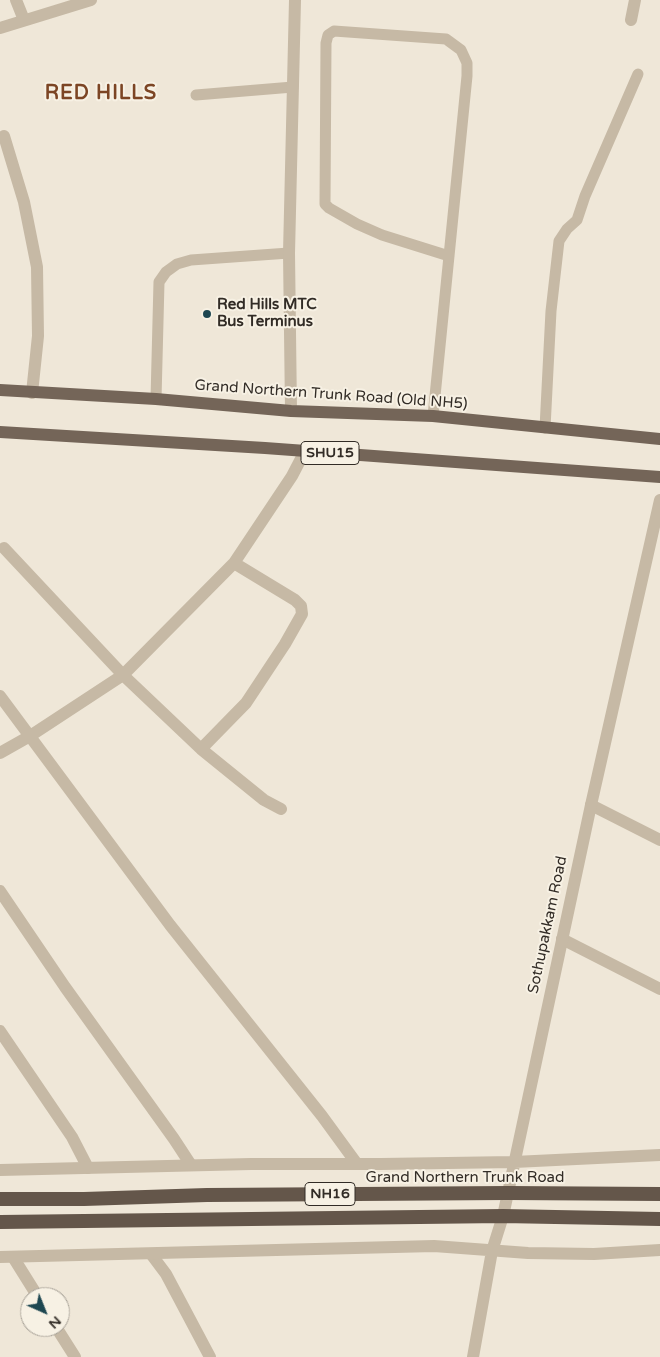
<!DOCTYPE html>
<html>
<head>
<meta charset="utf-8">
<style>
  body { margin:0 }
  #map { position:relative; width:660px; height:1357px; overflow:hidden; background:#efe7d8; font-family:"Varela Round",sans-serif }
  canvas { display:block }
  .north { position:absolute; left:20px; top:1287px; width:50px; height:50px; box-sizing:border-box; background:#f7f1e4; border:1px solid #a8a298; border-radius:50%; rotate:136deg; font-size:14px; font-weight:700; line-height:20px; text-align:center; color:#322c26 }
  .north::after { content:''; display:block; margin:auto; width:18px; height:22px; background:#1e4751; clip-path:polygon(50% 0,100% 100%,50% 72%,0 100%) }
</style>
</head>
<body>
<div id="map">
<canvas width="660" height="1357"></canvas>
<div class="north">N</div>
</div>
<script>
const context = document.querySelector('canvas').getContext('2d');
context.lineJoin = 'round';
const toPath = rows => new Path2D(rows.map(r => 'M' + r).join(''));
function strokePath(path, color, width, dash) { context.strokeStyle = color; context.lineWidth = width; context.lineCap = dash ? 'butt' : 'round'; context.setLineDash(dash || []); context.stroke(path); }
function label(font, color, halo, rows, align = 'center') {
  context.font = font + ' "Varela Round",sans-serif'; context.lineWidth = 4; context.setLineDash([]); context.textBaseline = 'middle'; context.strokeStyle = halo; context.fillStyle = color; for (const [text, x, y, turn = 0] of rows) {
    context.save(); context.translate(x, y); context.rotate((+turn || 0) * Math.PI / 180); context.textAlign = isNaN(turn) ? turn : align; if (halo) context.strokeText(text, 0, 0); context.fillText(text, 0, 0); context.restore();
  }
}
strokePath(toPath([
  [196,95,293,87],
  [156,399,159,282,166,272,177,264,191,260,289,253],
  [433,416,467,76,467,63,461,50,446,39,334,31,328,35,326,43,325,204,329,208,357,224,382,235,449,256],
  [545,428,551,311,559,241,567,229,577,220,585,196,638,74]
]), '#c6b9a5', 11);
strokePath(toPath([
  [16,0,24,20],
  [631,20,635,0],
  [0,28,91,0],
  [4,136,24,202,37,267,38,336,32,393],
  [291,411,289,253,295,0],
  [4,548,123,675,201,749,264,800,281,809],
  [0,696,170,925,322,1116,357,1164],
  [201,749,246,703,285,644,302,614,301,606,295,600,234,563],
  [0,753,30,736,123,675,234,563,292,476,305,451],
  [591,805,660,840],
  [0,891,65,987,174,1139,191,1165],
  [562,939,660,989],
  [0,1031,72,1137,88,1168],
  [151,1254,166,1274,210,1357],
  [13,1257,38,1297],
  [56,1327,75,1357]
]), '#c6b9a5', 12);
strokePath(toPath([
  [0,1170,251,1164,381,1164,514,1162,660,1155],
  [0,1257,434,1246,528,1253,594,1254,660,1250],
  [473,1357,492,1251,503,1216,591,805,660,500]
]), '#c6b9a5', 12);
strokePath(toPath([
  [0,390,156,399,291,411,433,416,660,439],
  [0,432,265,448,660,477]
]), '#746558', 12);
strokePath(toPath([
  [0,1199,84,1199,207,1195,508,1193,660,1194],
  [0,1222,503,1216,660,1219]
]), '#64564a', 14);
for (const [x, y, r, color] of [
  [207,314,5,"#1e4751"]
]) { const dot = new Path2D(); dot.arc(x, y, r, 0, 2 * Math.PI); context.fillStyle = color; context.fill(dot); strokePath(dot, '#f7f1e4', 2); }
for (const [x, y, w] of [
  [330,453,58],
  [330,1194,50]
]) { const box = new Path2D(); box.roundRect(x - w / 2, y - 11.5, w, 23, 4); context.fillStyle = '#f7f1e4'; context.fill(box); strokePath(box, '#322c26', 1); }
label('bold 14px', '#322c26', null, [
  ["SHU15",330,453],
  ["NH16",330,1194]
]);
label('bold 15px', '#322c26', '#f7f1e4', [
  ["Red Hills MTC",217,305],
  ["Bus Terminus",217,322]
], 'left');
label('15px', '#322c26', '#f7f1e4', [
  ["Grand Northern Trunk Road (Old NH5)",331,395,4],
  ["Sothupakkam Road",548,925,-78],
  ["Grand Northern Trunk Road",465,1178]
]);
context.letterSpacing = '1px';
label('bold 20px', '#7c4524', '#f7f1e4', [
  ["RED HILLS",101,94]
]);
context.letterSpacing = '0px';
</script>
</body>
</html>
